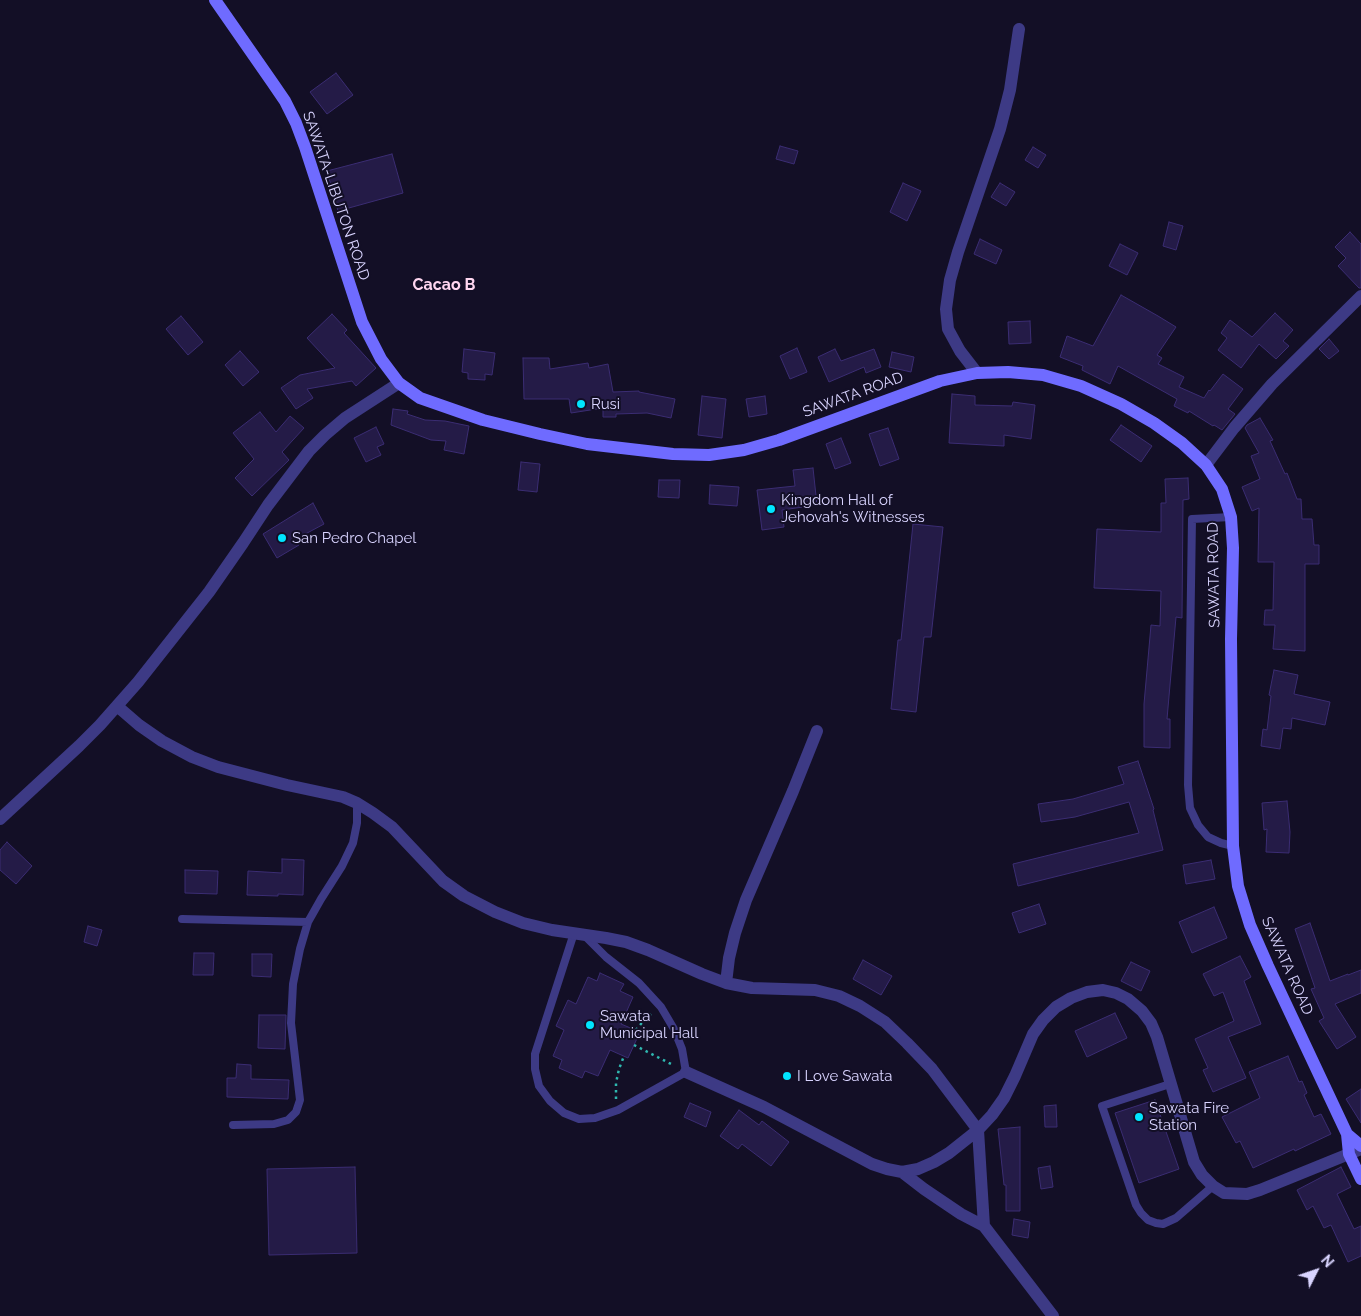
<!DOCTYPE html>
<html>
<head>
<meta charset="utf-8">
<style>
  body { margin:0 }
  #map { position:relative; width:1361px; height:1316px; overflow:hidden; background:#130f26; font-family:Raleway,sans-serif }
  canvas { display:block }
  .north { position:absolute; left:1291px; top:1246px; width:50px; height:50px; -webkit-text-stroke:4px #130f26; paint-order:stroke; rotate:49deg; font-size:14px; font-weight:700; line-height:20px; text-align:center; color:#d9d4ff }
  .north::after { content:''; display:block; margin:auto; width:18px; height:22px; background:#d9d4ff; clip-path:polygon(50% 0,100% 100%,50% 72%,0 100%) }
</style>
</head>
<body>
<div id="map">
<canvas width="1361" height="1316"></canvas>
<div class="north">N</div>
</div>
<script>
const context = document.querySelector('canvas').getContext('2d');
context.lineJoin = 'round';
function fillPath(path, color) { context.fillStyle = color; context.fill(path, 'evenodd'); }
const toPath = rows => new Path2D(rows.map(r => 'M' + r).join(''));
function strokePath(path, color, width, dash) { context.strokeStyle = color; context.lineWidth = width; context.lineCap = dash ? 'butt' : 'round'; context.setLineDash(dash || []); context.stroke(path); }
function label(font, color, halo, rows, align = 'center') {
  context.font = font + ' Raleway,sans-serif'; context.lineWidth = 4; context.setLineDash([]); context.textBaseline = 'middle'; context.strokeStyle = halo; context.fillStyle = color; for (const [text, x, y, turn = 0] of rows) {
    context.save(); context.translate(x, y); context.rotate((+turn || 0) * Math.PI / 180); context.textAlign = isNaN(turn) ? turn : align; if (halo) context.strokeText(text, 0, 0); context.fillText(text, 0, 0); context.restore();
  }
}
const building = toPath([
  [336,73,353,95,327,114,310,92,336,73],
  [780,146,798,151,794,164,776,159,780,146],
  [1033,147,1046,155,1038,168,1025,160,1033,147],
  [392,154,403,193,338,211,327,171,392,154],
  [903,183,921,191,907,221,890,212,903,183],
  [1000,183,1015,192,1006,206,991,197,1000,183],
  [1169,222,1183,226,1176,250,1163,246,1169,222],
  [1350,232,1361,244,1361,288,1359,288,1338,266,1346,258,1335,247,1350,232],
  [980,239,1002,250,996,264,974,254,980,239],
  [1120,244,1138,253,1127,275,1109,266,1120,244],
  [1121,295,1158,316,1176,327,1157,355,1162,358,1158,364,1184,377,1179,387,1204,398,1209,390,1210,391,1223,374,1243,389,1228,409,1235,414,1222,430,1214,425,1213,426,1189,411,1188,413,1174,406,1177,399,1118,366,1110,384,1082,370,1083,366,1060,357,1067,336,1093,346,1121,295],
  [1275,313,1293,330,1283,341,1289,346,1276,359,1259,344,1241,368,1218,350,1227,338,1221,333,1230,320,1252,337,1275,313],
  [332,314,347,330,344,333,376,368,356,386,352,381,307,389,313,398,296,409,281,388,300,375,335,368,307,338,332,314],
  [181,316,203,342,188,355,166,329,181,316],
  [1030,321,1031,343,1009,344,1008,322,1030,321],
  [1329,339,1339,351,1329,359,1319,349,1329,339],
  [797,348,807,372,790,379,780,356,797,348],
  [464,349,495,353,492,375,485,374,485,380,468,379,468,373,462,372,464,349],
  [835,349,841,361,874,349,881,367,866,373,864,367,829,382,818,357,835,349],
  [240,351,259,372,243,386,225,365,240,351],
  [892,352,914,357,911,372,889,367,892,352],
  [523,358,549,358,550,369,588,363,589,368,608,364,613,392,639,391,639,392,675,399,671,418,647,413,616,414,616,417,603,417,603,408,571,413,569,399,524,399,523,358],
  [952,394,975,396,975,405,1012,406,1013,402,1035,405,1031,439,1004,435,1004,446,949,443,952,394],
  [702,396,726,399,722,438,698,435,702,396],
  [765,396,767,414,749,417,746,399,765,396],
  [393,409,408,411,407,414,425,420,445,421,469,426,464,454,444,450,446,441,431,440,391,425,393,409],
  [260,412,276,432,290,416,304,428,282,452,289,460,252,496,235,478,254,459,233,433,260,412],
  [1260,418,1273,440,1270,441,1285,474,1287,473,1297,499,1301,499,1302,519,1312,519,1314,545,1319,545,1319,564,1305,564,1305,651,1273,649,1275,625,1264,625,1265,610,1273,610,1274,562,1258,562,1259,508,1252,511,1242,487,1260,479,1251,456,1259,453,1245,428,1247,425,1260,418],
  [1121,425,1152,446,1141,462,1110,440,1121,425],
  [376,427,384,444,377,447,381,455,366,462,354,438,376,427],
  [888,428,899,459,880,466,869,434,888,428],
  [841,438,851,463,835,469,826,444,841,438],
  [521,462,540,464,537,492,518,490,521,462],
  [813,468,817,505,782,510,784,527,762,530,757,490,795,486,793,470,813,468],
  [1188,478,1189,499,1183,500,1182,618,1176,617,1167,719,1170,719,1170,748,1144,747,1144,704,1151,625,1160,626,1161,591,1094,588,1097,529,1161,532,1161,503,1166,503,1165,479,1188,478],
  [659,480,680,480,679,498,658,497,659,480],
  [710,485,739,487,737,506,709,504,710,485],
  [313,503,324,524,296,539,299,545,277,558,263,534,313,503],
  [913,524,943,527,931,637,924,637,916,712,891,709,898,640,901,640,913,524],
  [1274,670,1298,675,1294,694,1330,702,1325,725,1292,718,1291,729,1283,728,1280,749,1261,746,1263,729,1267,730,1271,696,1269,695,1274,670],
  [1138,761,1154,809,1153,810,1163,850,1018,886,1013,864,1139,833,1129,802,1075,817,1041,822,1038,804,1073,799,1124,784,1118,767,1138,761],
  [1287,801,1290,832,1289,853,1266,852,1267,829,1264,830,1262,803,1287,801],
  [7,842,32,866,16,884,0,870,0,850,7,842],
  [282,859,304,860,303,895,278,894,278,896,247,895,248,871,282,873,282,859],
  [1211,860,1215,879,1186,884,1183,865,1211,860],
  [185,870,218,871,217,894,185,893,185,870],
  [1039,904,1046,924,1019,933,1012,913,1039,904],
  [1214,907,1227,938,1192,953,1179,922,1214,907],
  [1310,923,1330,981,1348,974,1348,975,1361,970,1361,993,1335,1004,1356,1037,1337,1049,1319,1021,1324,1018,1311,989,1315,988,1295,929,1310,923],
  [88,926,102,930,97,946,84,942,88,926],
  [194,953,214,953,213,975,193,975,194,953],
  [252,954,272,954,271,977,252,976,252,954],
  [1240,956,1251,977,1244,981,1261,1024,1228,1037,1246,1078,1213,1092,1203,1070,1208,1068,1195,1039,1234,1021,1223,992,1214,996,1203,974,1240,956],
  [863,960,892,976,881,995,853,979,863,960],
  [1131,962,1150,971,1141,991,1121,981,1131,962],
  [600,973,624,984,620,991,633,997,621,1024,640,1032,628,1058,610,1050,598,1076,585,1071,582,1078,559,1068,562,1060,553,1056,564,1030,556,1026,568,1000,576,1004,588,977,597,981,600,973],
  [1115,1013,1127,1038,1087,1057,1075,1031,1115,1013],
  [259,1015,286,1015,285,1049,258,1048,259,1015],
  [1288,1056,1299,1082,1302,1081,1307,1093,1304,1095,1314,1117,1321,1114,1331,1134,1295,1151,1294,1149,1253,1168,1240,1141,1236,1143,1222,1117,1260,1098,1249,1072,1288,1056],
  [237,1064,251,1065,251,1079,289,1080,288,1099,227,1097,227,1078,236,1078,237,1064],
  [1361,1089,1361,1123,1346,1099,1361,1089],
  [1155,1100,1179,1169,1139,1183,1115,1113,1155,1100],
  [690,1103,711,1112,706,1127,684,1117,690,1103],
  [1056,1105,1057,1127,1045,1127,1044,1106,1056,1105],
  [739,1110,759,1125,762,1121,789,1142,771,1166,742,1144,738,1149,720,1136,739,1110],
  [1020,1127,1020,1211,1006,1211,1006,1185,1004,1185,998,1129,1020,1127],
  [1050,1166,1053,1187,1041,1189,1038,1168,1050,1166],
  [355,1167,357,1253,269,1255,267,1169,355,1167],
  [1341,1167,1351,1187,1337,1194,1354,1229,1361,1226,1361,1256,1348,1262,1331,1225,1324,1228,1313,1206,1307,1210,1297,1190,1341,1167],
  [1014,1219,1030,1222,1028,1238,1012,1235,1014,1219]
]);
fillPath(building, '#241b47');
strokePath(building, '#3b2d73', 1);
strokePath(toPath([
  [636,1030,645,1019,652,1013],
  [634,1045,673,1065],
  [616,1099,616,1083,619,1069,624,1056]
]), '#2fb8b0', 2.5, [2.5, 4]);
strokePath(toPath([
  [1231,517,1192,519,1188,785,1190,808,1198,825,1208,837,1221,843,1233,846],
  [182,919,308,922],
  [574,933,535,1054,535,1069,539,1086,550,1101,564,1113,579,1119,595,1118,618,1110,686,1072,682,1049,674,1029,661,1007,639,983,606,957,584,935],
  [1170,1084,1102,1106,1136,1205,1141,1213,1148,1220,1156,1223,1163,1224,1176,1218,1213,1186],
  [233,1125,274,1124,288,1120,296,1112,300,1100,291,1023,293,984,300,949,308,922,321,899,342,866,353,843,357,823,357,803]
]), '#3d3a85', 8);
strokePath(toPath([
  [977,373,960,351,948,329,946,309,950,280,958,252,1000,129,1010,90,1019,29],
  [1206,465,1234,428,1272,384,1361,296],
  [117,706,139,725,162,741,192,757,218,767,287,785,343,797,357,803,373,813,392,827,443,881,464,896,495,912,523,923,552,930,606,938,626,942,648,950,702,974,726,983,752,988,815,990,839,996,860,1006,885,1022,907,1043,932,1069,978,1130,984,1226],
  [0,819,79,746,100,725,138,682,209,592,243,543,268,505,309,451,325,435,345,418,399,383],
  [726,983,729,958,735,933,746,900,793,791,817,731],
  [686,1072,764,1107,872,1164,887,1169,902,1172,918,1169,934,1162,949,1153,978,1130,992,1115,1004,1098,1015,1076,1033,1034,1043,1020,1056,1007,1071,998,1087,992,1103,990,1116,993,1128,999,1142,1011,1151,1023,1157,1037,1194,1162,1202,1175,1213,1186,1224,1193,1247,1194,1260,1190,1361,1149],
  [902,1172,924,1189,961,1214,984,1226,1053,1316]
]), '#3d3a85', 12);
strokePath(toPath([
  [215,0,272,82,285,101,296,123,305,147,362,322,381,359,399,383,420,398,483,420,540,434,587,444,673,454,709,455,744,450,779,440,940,381,977,373,1008,372,1043,375,1081,386,1121,404,1154,423,1182,443,1206,465,1222,489,1231,517,1233,548,1231,639,1233,846,1238,886,1250,925,1268,966,1347,1134,1349,1154,1361,1179],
  [1347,1134,1361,1146]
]), '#6f6bff', 12);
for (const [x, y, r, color] of [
  [581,404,5,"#00e5ff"],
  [771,509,5,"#00e5ff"],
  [282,538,5,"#00e5ff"],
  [590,1025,5,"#00e5ff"],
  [787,1076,5,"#00e5ff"],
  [1139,1117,5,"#00e5ff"]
]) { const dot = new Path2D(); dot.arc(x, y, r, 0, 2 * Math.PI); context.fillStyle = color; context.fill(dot); strokePath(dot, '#130f26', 2); }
label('15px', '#d9d4ff', '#130f26', [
  ["SAWATA-LIBUTON ROAD",336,196,71],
  ["SAWATA ROAD",853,395,-20],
  ["SAWATA ROAD",1214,575,-91],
  ["SAWATA ROAD",1287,966,66]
]);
label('15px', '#d9d4ff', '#130f26', [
  ["Rusi",591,404],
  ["Kingdom Hall of",781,500],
  ["Jehovah's Witnesses",781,517],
  ["San Pedro Chapel",292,538],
  ["Sawata",600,1016],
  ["Municipal Hall",600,1033],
  ["I Love Sawata",797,1076],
  ["Sawata Fire",1149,1108],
  ["Station",1149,1125]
], 'left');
label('bold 16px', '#ffd6f0', '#130f26', [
  ["Cacao B",444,285]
]);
</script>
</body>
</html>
